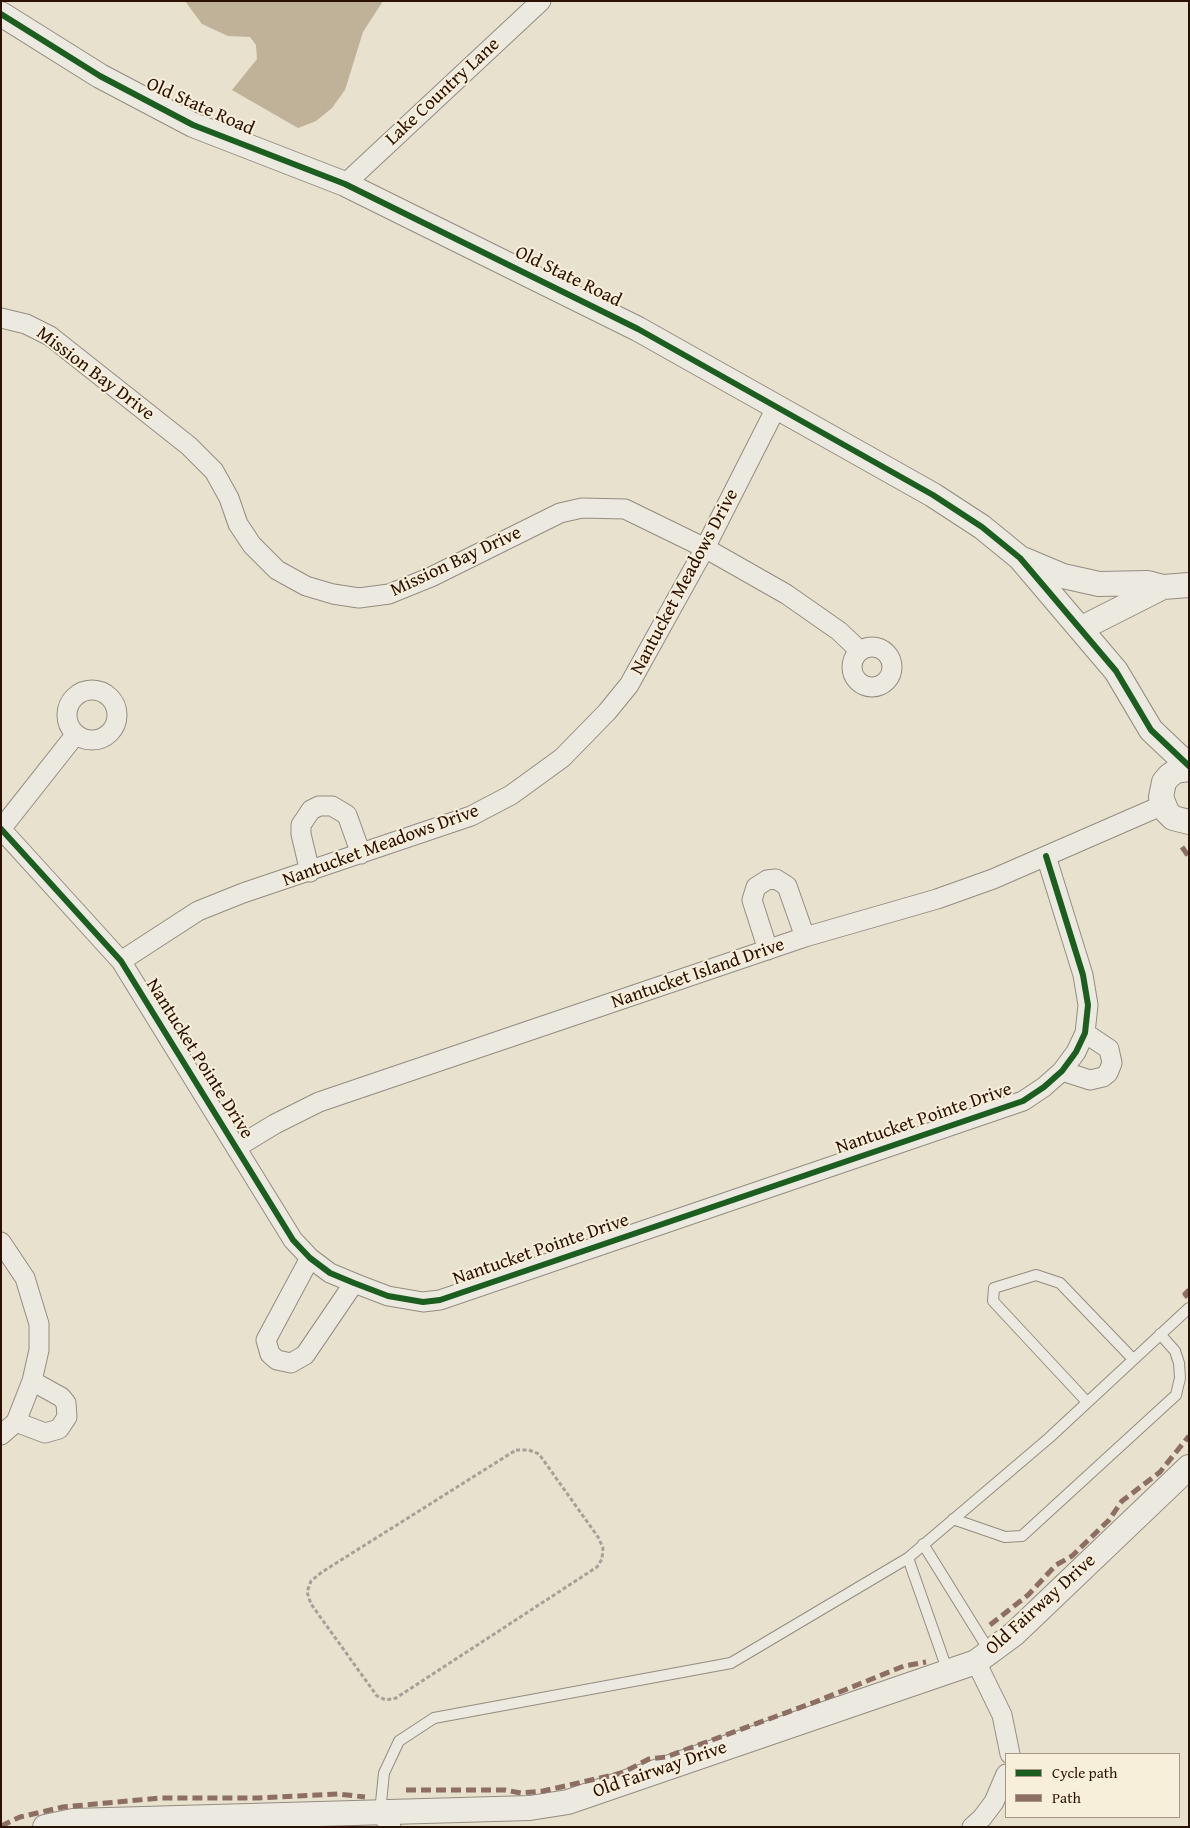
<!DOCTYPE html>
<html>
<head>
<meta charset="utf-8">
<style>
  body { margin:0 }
  #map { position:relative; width:1190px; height:1828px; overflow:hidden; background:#e8e1ce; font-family:"Gentium Book Plus",serif }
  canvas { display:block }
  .frame { position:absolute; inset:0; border:2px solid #2c1001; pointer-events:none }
  .legend { position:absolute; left:1005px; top:1753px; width:175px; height:65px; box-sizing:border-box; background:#f7efd9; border:1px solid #a69683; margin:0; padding:6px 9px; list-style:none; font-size:15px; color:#2c1001 }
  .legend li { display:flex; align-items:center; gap:10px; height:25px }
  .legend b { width:25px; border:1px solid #a69683 }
</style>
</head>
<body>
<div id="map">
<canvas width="1190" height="1828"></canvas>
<div class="frame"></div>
<ul class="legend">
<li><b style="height:6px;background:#1b5e20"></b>Cycle path</li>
<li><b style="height:6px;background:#8d6e63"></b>Path</li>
</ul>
</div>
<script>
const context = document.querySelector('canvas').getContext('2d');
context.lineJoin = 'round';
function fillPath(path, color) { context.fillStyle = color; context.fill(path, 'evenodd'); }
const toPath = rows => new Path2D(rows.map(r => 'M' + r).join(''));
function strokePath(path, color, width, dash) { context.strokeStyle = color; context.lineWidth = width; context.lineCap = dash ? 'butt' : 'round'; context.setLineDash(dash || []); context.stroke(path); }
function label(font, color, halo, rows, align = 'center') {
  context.font = font + ' "Gentium Book Plus",serif'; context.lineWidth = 4; context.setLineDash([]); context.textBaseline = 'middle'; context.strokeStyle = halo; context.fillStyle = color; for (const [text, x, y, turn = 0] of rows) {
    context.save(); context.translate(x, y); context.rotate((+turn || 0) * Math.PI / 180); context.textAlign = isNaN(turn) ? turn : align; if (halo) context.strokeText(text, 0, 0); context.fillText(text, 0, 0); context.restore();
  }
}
fillPath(toPath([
  [185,1,383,1,363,32,345,90,332,108,316,121,298,128,232,90,257,59,256,45,250,37,228,36,202,24]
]), '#c0b199');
const service = toPath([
  [1087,1402,993,1301,994,1288,1036,1275,1060,1283,1133,1359],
  [953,1519,1005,1537,1022,1536,1176,1395,1180,1378,1179,1363,1175,1351,1160,1334],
  [923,1544,990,1652],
  [908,1558,948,1672],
  [380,1812,384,1773,399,1741,434,1718,731,1663,908,1558,1049,1438,1189,1308]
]);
const minor = toPath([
  [345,184,541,1],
  [1,318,26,324,50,336,189,446,214,471,229,498,238,524,252,545,277,570,306,586,333,594,359,598,389,594,431,577,560,513,582,508,625,509,705,548,786,594,839,631,859,650],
  '852 667a20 20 0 1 1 40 0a20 20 0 1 1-40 0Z',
  '67 715a25 25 0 1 1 50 0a25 25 0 1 1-50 0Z',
  [1,829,121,961,293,1240,310,1258,330,1273,354,1283,388,1296,423,1302,440,1300,1023,1101,1044,1087,1062,1071,1076,1052,1085,1033,1088,1005,1083,975,1046,856],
  [1,829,76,734],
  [310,872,301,834,301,825,311,810,319,806,332,806,347,815,361,854],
  [768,950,752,900,756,887,767,880,776,879,787,886,805,937],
  [121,961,198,911,243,893,471,816,511,795,562,758,607,712,629,685,705,548,776,408],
  [1062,1071,1090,1080,1103,1077,1108,1073,1112,1063,1109,1049,1085,1033],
  [237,1147,275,1124,319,1102,805,937,937,899,993,879,1163,805],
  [1,1242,25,1278,39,1324,39,1350,32,1381,16,1422,1,1435],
  [310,1258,266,1340,270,1354,277,1360,291,1363,305,1355,354,1283],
  [16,1422,45,1433,59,1429,67,1417,66,1403,61,1397,32,1381],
  [976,1662,1002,1715,1010,1754],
  [380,1812,391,1827],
  [972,1827,982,1818,994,1802,1006,1774]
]);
const tertiary = toPath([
  [1,14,100,76,193,125,345,184,638,329,933,495,982,527,1020,558,1116,671,1151,730,1189,766],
  [1025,560,1063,576,1099,584,1148,583,1163,587],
  [1082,628,1163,587,1189,585],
  [1189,769,1176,771,1169,776,1164,782,1161,797,1167,812,1173,818,1189,822],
  [45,1827,73,1821,530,1808,568,1802,976,1662,1014,1634,1189,1467]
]);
strokePath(service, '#948c80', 12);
strokePath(minor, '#948c80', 21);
strokePath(tertiary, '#948c80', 26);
strokePath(toPath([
  [516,1450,529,1450,539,1454,598,1537,603,1548,602,1559,597,1567,396,1698,386,1700,377,1696,311,1604,307,1592,311,1581,322,1572,516,1450]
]), '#a7a098', 3, [4, 2.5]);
strokePath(service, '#ece9e0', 10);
strokePath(minor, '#ece9e0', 19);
strokePath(tertiary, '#ece9e0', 24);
strokePath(toPath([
  [1182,847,1189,857],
  [1189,1290,1185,1294,1189,1299],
  [990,1625,1028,1595,1056,1565,1072,1556,1109,1520,1122,1501,1160,1472,1189,1436],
  [406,1790,505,1790,521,1793,543,1791,622,1773,649,1759,666,1757,815,1702,904,1666,926,1662],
  [1,1826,20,1817,63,1807,160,1798,257,1798,338,1794,365,1797]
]), '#8d6e63', 5, [10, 5]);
strokePath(toPath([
  [1,14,100,76,193,125,345,184,638,329,933,495,982,527,1020,558,1116,671,1151,730,1189,766],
  [1,829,121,961,293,1240,310,1258,330,1273,354,1283,388,1296,423,1302,440,1300,1023,1101,1044,1087,1062,1071,1076,1052,1085,1033,1088,1005,1083,975,1046,856]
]), '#1b5e20', 6);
label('19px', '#2c1001', '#f7efd9', [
  ["Lake Country Lane",443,92,-43],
  ["Old State Road",200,107,24],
  ["Old State Road",568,277,26],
  ["Mission Bay Drive",95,374,37],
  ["Mission Bay Drive",456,562,-25],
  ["Nantucket Meadows Drive",685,582,-62],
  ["Nantucket Meadows Drive",381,846,-20],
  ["Nantucket Island Drive",698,974,-19],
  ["Nantucket Pointe Drive",199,1059,58],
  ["Nantucket Pointe Drive",924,1119,-19],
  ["Nantucket Pointe Drive",541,1250,-19],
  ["Old Fairway Drive",1041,1605,-42],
  ["Old Fairway Drive",660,1770,-19]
]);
</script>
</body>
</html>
